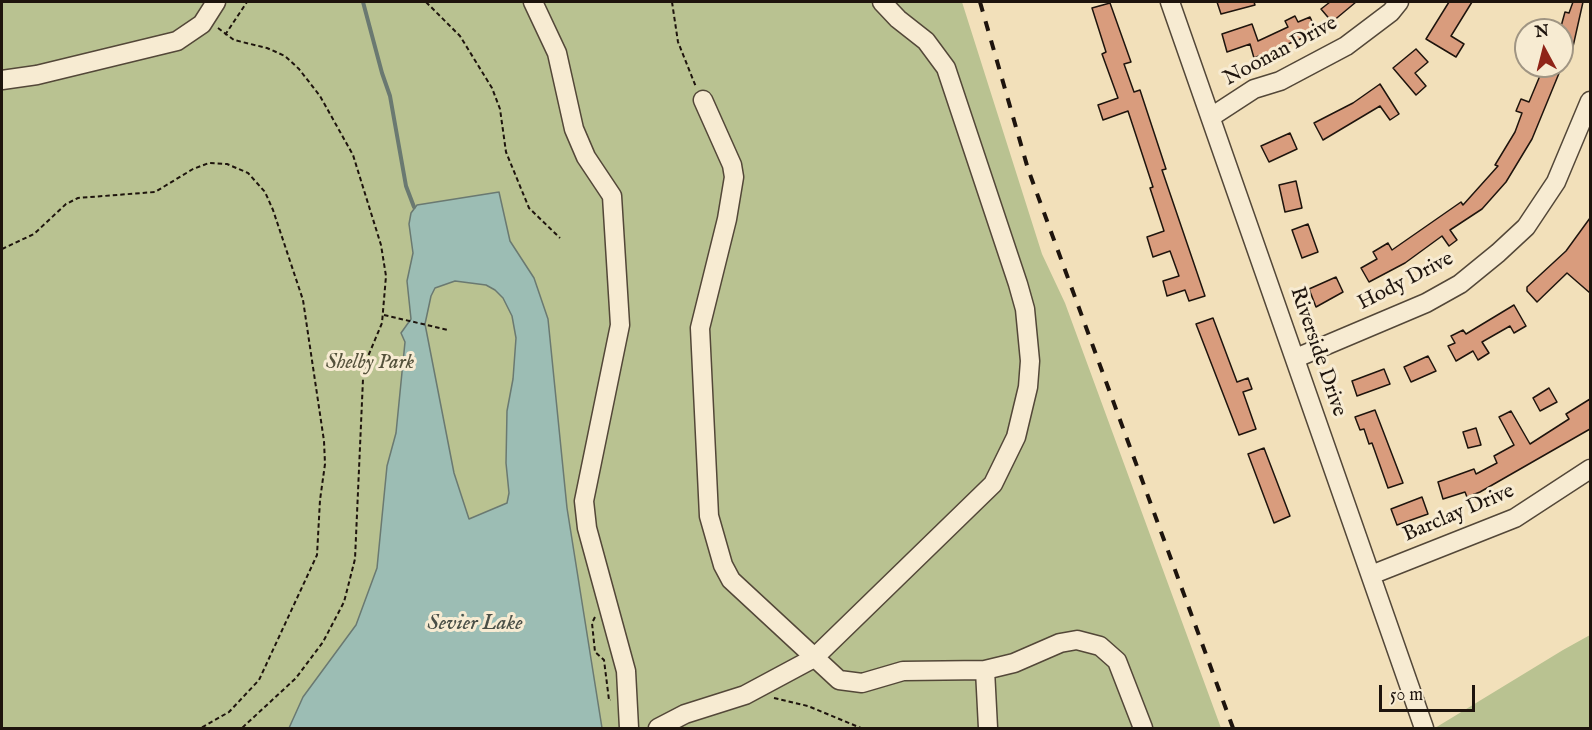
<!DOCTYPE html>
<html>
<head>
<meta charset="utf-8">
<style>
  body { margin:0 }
  #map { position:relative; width:1592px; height:730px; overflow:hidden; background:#f2e0ba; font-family:"IM FELL English",serif }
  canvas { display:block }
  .frame { position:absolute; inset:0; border:3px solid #1e140d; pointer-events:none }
  .north { position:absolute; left:1514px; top:18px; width:60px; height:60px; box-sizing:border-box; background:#f7ebd2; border:2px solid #a09583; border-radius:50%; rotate:353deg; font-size:16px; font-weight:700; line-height:24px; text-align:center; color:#1e140d }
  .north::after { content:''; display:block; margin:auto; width:21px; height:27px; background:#8f2418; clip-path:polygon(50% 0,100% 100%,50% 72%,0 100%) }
  .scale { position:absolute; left:1379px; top:685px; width:96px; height:27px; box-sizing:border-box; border:3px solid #1e140d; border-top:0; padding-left:8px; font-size:18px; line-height:21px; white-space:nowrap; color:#1e140d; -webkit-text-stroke:4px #f7ebd2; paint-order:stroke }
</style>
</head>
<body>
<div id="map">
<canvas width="1592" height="730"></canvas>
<div class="frame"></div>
<div class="north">N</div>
<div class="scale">50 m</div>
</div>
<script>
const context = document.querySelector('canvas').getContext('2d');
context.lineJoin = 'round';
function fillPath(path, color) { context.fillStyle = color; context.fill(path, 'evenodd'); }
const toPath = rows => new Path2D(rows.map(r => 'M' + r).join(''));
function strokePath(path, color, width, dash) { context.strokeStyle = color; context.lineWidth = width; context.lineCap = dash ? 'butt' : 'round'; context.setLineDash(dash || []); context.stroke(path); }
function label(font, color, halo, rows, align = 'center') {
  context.font = font + ' "IM FELL English",serif'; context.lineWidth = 6; context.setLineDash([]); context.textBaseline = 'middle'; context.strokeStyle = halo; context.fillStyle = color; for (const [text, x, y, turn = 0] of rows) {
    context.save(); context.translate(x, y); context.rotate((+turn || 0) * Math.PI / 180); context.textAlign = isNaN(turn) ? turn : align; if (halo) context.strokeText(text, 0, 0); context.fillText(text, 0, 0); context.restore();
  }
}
fillPath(toPath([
  [2,2,962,2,1042,254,1065,303,1221,728,2,728],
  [1590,635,1590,728,1435,728,1563,650]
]), '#b9c291');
const water = toPath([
  [499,192,510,241,534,278,548,319,567,508,602,728,289,728,303,697,356,625,377,568,387,466,396,433,405,342,401,333,411,319,407,281,413,253,409,224,411,213,417,205,499,192],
  [455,281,486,285,495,290,503,298,512,316,516,338,513,379,507,411,506,463,509,493,507,503,469,519,454,473,425,324,431,296,435,288,455,281]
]);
fillPath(water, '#9cbdb4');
strokePath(water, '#6a7971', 1.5);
strokePath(toPath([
  [363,2,382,73,390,96,406,186,414,207]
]), '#6a7971', 4);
const building = toPath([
  [1217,2,1254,2,1255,5,1221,14,1217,2],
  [1330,2,1356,2,1332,22,1321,9,1330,2],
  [1449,2,1472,2,1451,36,1464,44,1456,57,1426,39,1449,2],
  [1573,2,1583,2,1572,51,1562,49,1560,30,1565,12,1569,13,1573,2],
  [1110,3,1131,62,1124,64,1134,92,1140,90,1166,169,1162,170,1205,296,1189,301,1185,290,1167,296,1163,281,1179,276,1170,251,1153,257,1147,237,1164,231,1150,188,1153,187,1128,111,1103,120,1098,105,1118,98,1102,54,1106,52,1092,8,1110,3],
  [1295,16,1298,22,1310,17,1317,32,1254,58,1250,44,1227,52,1222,34,1252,24,1258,41,1288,27,1285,21,1295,16],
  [1416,49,1428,62,1415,73,1426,86,1416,95,1393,68,1416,49],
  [1544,66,1562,66,1532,139,1506,182,1482,209,1450,230,1457,240,1449,246,1442,236,1405,263,1369,282,1361,268,1377,259,1373,252,1388,243,1392,250,1461,202,1463,205,1498,166,1495,165,1515,132,1522,113,1516,111,1521,99,1529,102,1544,66],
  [1380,84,1399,114,1390,120,1380,106,1323,140,1314,123,1353,103,1380,84],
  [1290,133,1297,149,1269,162,1261,146,1290,133],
  [1296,181,1302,208,1285,212,1279,185,1296,181],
  [1590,218,1590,293,1567,273,1537,302,1527,291,1527,287,1566,251,1590,218],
  [1308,224,1318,252,1302,258,1292,230,1308,224],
  [1336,277,1343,292,1316,307,1309,289,1336,277],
  [1514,305,1526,326,1514,333,1510,326,1482,342,1489,353,1478,360,1473,351,1456,361,1448,346,1455,343,1451,336,1463,330,1466,334,1514,305],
  [1213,318,1237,382,1248,378,1252,389,1243,392,1256,429,1239,435,1196,324,1213,318],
  [1428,356,1436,371,1411,382,1404,367,1428,356],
  [1384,369,1390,384,1357,396,1352,381,1384,369],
  [1549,388,1557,402,1540,411,1533,398,1549,388],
  [1590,399,1590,429,1480,492,1467,497,1465,492,1443,499,1438,482,1474,469,1476,474,1497,463,1494,456,1514,445,1499,417,1511,411,1530,444,1569,419,1566,414,1590,399],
  [1375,410,1403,483,1388,488,1372,443,1369,444,1364,429,1360,430,1355,417,1375,410],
  [1476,428,1481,445,1468,448,1463,432,1476,428],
  [1264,448,1290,516,1274,523,1248,454,1264,448],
  [1422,497,1428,514,1397,525,1391,509,1422,497]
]);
fillPath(building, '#d99c7d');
strokePath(building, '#1e140d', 1.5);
const minor = toPath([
  [533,2,557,53,574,129,586,157,612,196,620,325,584,501,587,528,626,671,629,728],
  [1170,2,1424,728],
  [2,80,37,75,177,41,202,24,216,2],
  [703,100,732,165,734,177,727,219,700,328,709,516,723,565,731,580,839,680,862,683,903,671,985,670],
  [1211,117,1254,89,1280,81,1346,46,1391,12,1399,2],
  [1296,358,1426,303,1460,284,1498,253,1526,227,1556,182,1590,101],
  [1371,575,1515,518,1590,469],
  [658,728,685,714,745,695,814,658,993,484,1016,437,1028,387,1030,361,1025,309,1018,284,946,68,926,41,898,19,882,2],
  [988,728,985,670,1014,663,1060,643,1077,640,1100,646,1117,661,1143,728]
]);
strokePath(minor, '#534738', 21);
strokePath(toPath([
  [426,2,460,36,492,88,500,109,506,152,529,208,560,238],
  [672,2,678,42,696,87],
  [218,28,234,40,267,48,285,56,299,69,320,96,353,155,381,245,386,276,382,323,369,354,363,379,355,559,344,602,323,642,296,678,242,728],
  [225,35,247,2],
  [2,249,34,234,66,204,78,198,155,192,193,169,209,163,227,164,248,173,265,192,273,210,303,300,324,441,325,464,320,500,317,555,259,680,229,712,201,728],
  [384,315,448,330],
  [595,617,592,623,595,652,604,660,609,700,611,700],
  [774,698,808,706,861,728]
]), '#1e140d', 2, [4.5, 3]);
strokePath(minor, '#f7ebd2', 18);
strokePath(toPath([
  [980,2,1028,169,1233,728]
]), '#1e140d', 4, [10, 10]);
label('21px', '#1e140d', '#f7ebd2', [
  ["Noonan Drive",1281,52,-28],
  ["Hody Drive",1406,282,-27],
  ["Riverside Drive",1317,352,71],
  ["Barclay Drive",1459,514,-23]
]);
label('italic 21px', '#54513b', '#f7ebd2', [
  ["Shelby Park",370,364]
]);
label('italic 22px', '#4a4f47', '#f7ebd2', [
  ["Sevier Lake",475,624]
]);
</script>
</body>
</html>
